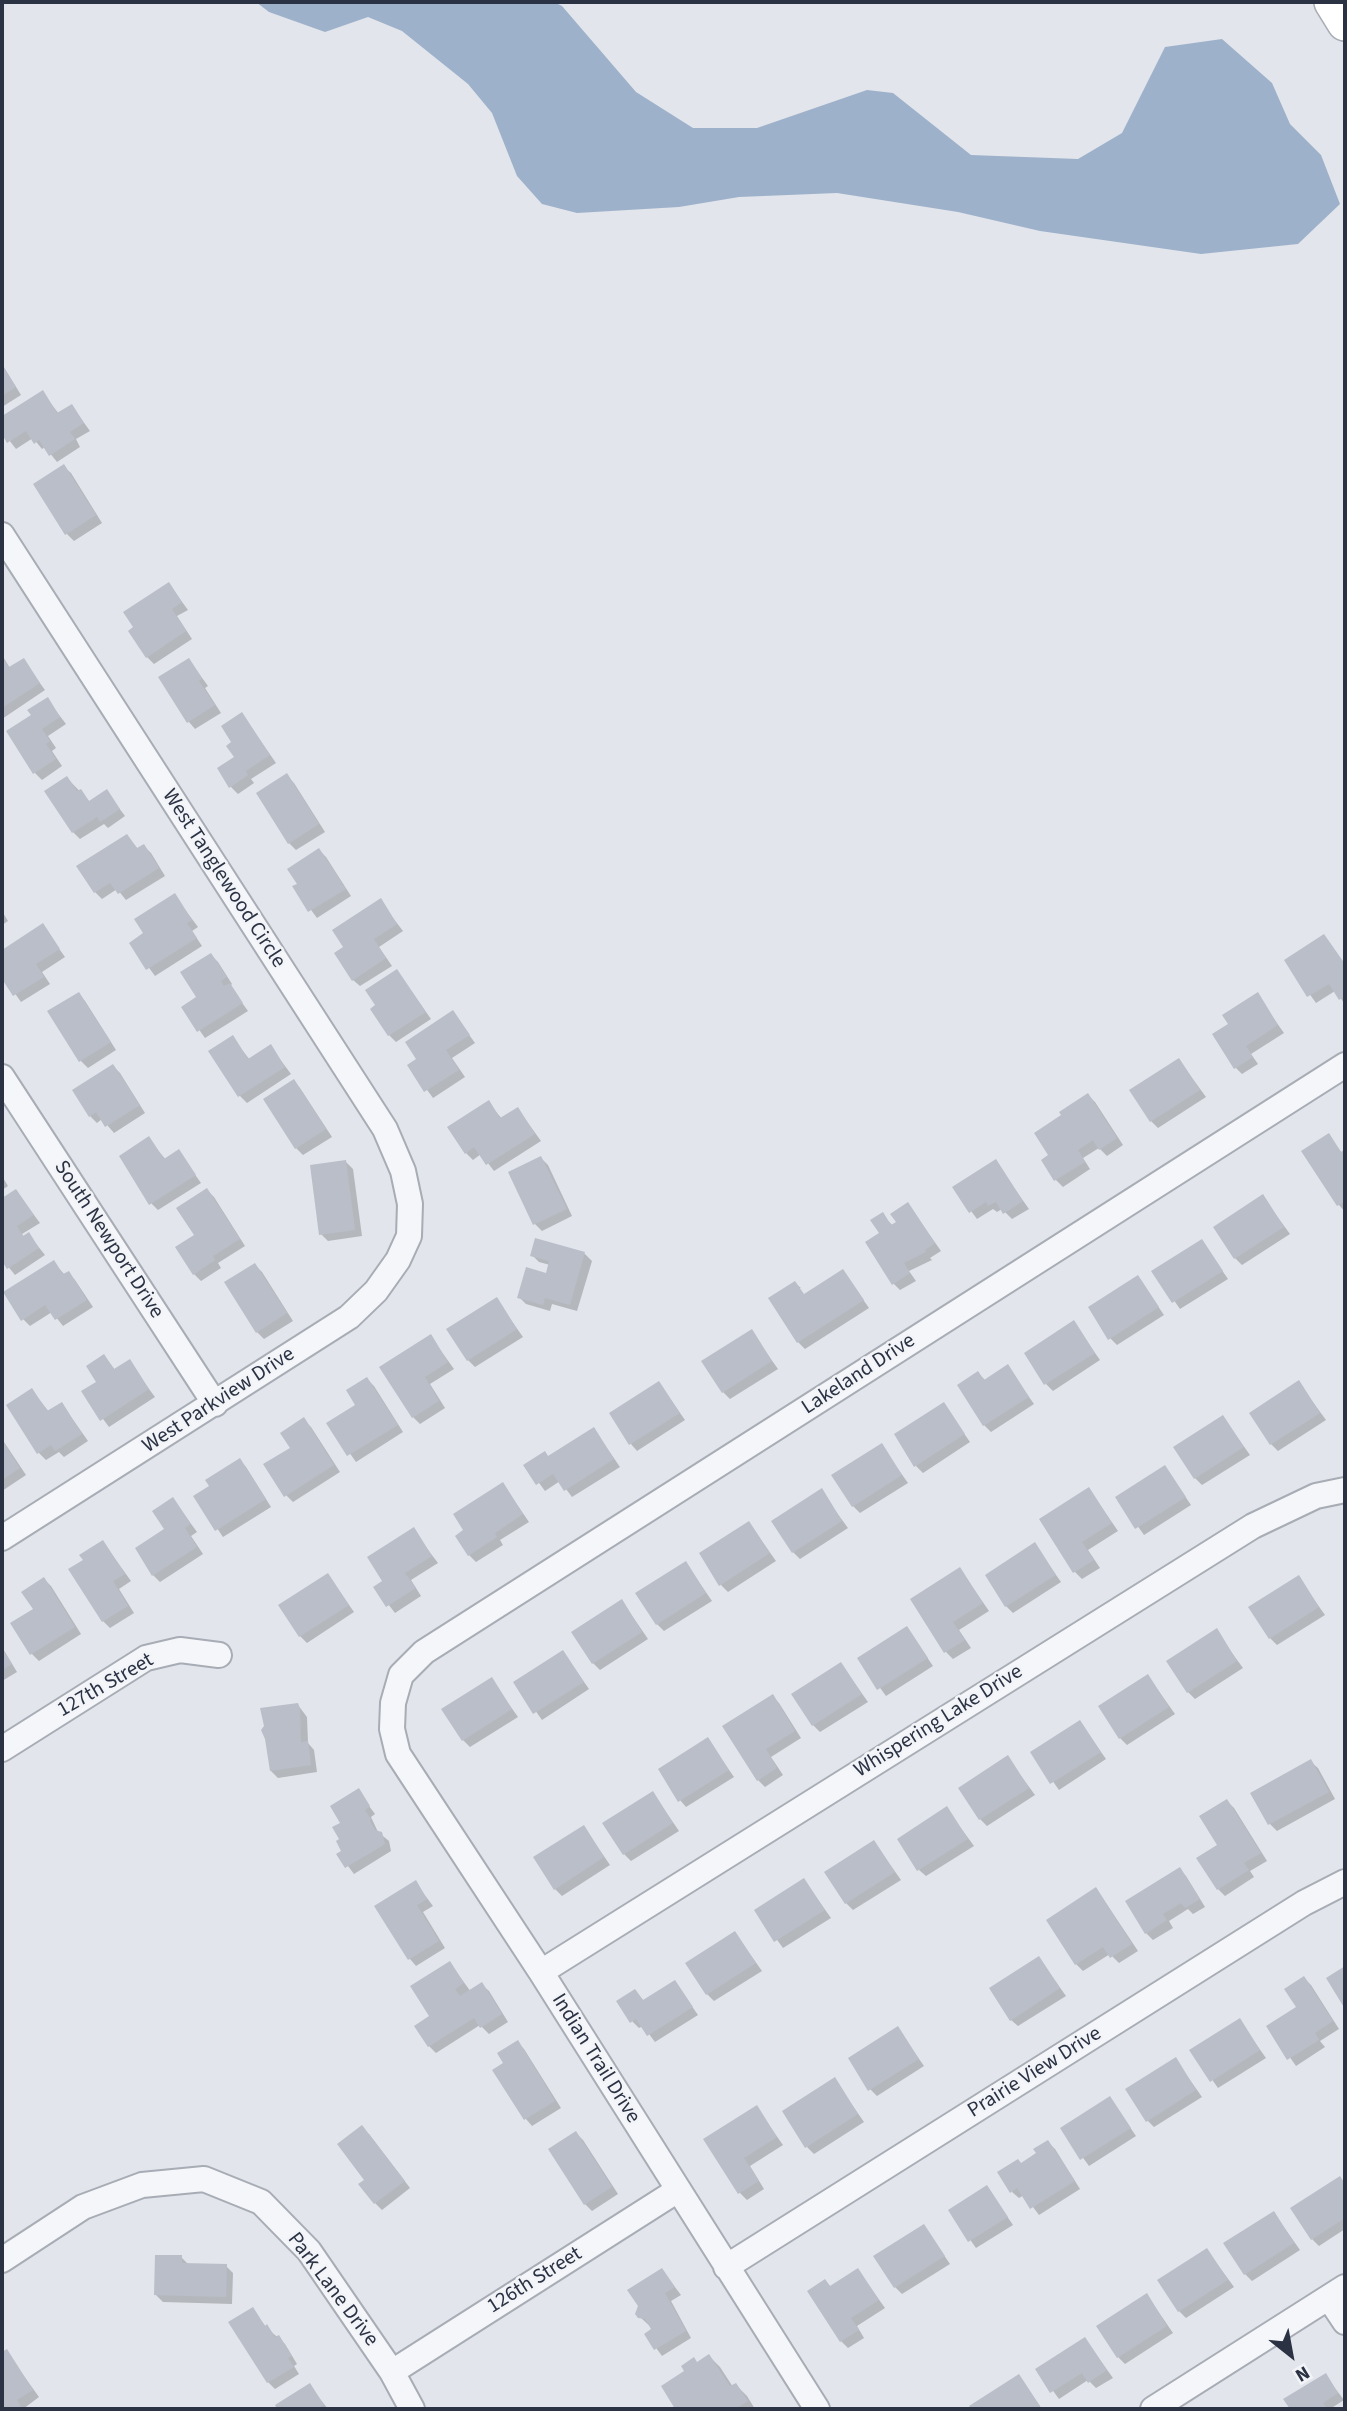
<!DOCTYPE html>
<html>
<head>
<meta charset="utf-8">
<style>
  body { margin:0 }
  #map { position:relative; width:1347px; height:2411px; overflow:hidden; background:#e2e5eb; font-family:"Source Sans 3",sans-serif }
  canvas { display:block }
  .frame { position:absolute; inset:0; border:4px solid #2a3243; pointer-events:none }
  .north { position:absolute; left:1256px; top:2320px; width:70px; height:70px; -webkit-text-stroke:5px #f2f4f8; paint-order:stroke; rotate:149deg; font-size:19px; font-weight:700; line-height:28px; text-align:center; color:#2a3243 }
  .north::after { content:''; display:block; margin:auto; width:24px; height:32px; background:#2a3243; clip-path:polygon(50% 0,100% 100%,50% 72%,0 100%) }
</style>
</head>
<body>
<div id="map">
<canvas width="1347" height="2411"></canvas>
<div class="frame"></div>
<div class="north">N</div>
</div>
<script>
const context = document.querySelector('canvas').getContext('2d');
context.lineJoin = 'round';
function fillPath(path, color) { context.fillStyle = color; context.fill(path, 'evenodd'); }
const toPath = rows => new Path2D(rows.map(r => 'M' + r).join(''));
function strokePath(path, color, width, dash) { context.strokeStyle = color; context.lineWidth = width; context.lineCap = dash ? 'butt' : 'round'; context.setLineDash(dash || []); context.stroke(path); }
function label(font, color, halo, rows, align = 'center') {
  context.font = font + ' "Source Sans 3",sans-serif'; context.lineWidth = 5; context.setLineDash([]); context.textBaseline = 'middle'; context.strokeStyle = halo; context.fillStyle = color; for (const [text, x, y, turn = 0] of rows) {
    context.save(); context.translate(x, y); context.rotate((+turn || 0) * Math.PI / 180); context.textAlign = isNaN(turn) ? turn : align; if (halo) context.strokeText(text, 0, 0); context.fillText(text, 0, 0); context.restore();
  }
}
fillPath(toPath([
  [256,2,554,2,562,6,636,92,693,128,757,128,867,90,893,93,971,155,1078,159,1122,133,1165,47,1222,39,1272,83,1290,124,1321,155,1340,204,1298,244,1201,254,1040,231,958,212,837,193,739,197,679,207,577,213,542,204,517,176,492,113,468,84,402,31,368,17,325,32,269,12]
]), '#9eb1ca');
fillPath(toPath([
  [2,364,21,395,2,407],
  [42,392,59,414,72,406,90,431,76,439,80,447,57,462,45,447,42,449,33,438,16,449,2,431,2,418],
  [64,467,71,473,102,523,74,541,67,534],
  [169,584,188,610,177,616,192,639,154,664,147,657,136,628],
  [2,655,10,668,23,660,45,690,2,719],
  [189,660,208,686,205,688,221,713,195,729,189,722],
  [47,699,66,724,48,736,56,748,52,751,62,766,42,780,35,773,33,716],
  [242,714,276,763,251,779,254,783,238,794,231,787,236,758,234,743],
  [287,776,294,783,325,832,296,850,289,843],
  [67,778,90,802,107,792,125,816,108,828,104,824,80,839,73,832],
  [127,836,138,849,144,846,151,853,165,876,126,900,117,889,102,899,95,892],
  [319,850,326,857,351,896,317,918,294,887,299,884],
  [174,895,198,927,192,931,202,946,155,976,131,943,146,934],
  [380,901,403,931,379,947,392,966,360,986,353,980,346,948],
  [2,911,8,921,2,925],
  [43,926,65,957,42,972,50,984,21,1002,2,975,2,971,5,969,2,964,2,952],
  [1324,936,1345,966,1345,1004,1335,991,1316,1003,1286,961],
  [211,955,218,962,232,984,230,986,248,1011,205,1038,183,1007,199,998],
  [397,971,431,1019,396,1042,389,1035,377,1006],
  [78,994,85,1001,116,1050,88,1068,81,1061,50,1012],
  [1257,995,1284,1033,1251,1054,1258,1064,1242,1074,1235,1067,1230,1024],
  [453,1012,475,1043,452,1058,465,1077,433,1098,409,1065,418,1059],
  [232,1037,250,1060,270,1046,291,1074,247,1103,240,1096],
  [1179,1060,1206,1097,1158,1128,1151,1121],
  [113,1066,120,1073,145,1113,114,1133,102,1119,97,1123,90,1116],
  [293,1081,300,1088,332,1137,303,1155,296,1148,265,1099],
  [1088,1095,1095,1102,1123,1145,1107,1156,1099,1148,1083,1158,1090,1169,1063,1187,1056,1180,1051,1156,1063,1116],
  [489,1103,502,1119,518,1109,541,1141,494,1171,481,1154,473,1160,466,1153],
  [1329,1136,1342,1153,1345,1151,1345,1212,1339,1205,1304,1151],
  [149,1139,166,1160,179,1152,201,1183,158,1210,151,1203],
  [541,1158,548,1165,572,1216,542,1231,535,1224,510,1173],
  [995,1161,1029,1209,1012,1219,1002,1209,997,1212,993,1209,977,1219,954,1188],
  [346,1162,353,1169,362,1236,328,1241,321,1234],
  [2,1176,8,1186,2,1190],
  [207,1190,214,1197,245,1246,218,1263,221,1268,201,1281,194,1274,196,1236],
  [16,1191,40,1223,22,1234,25,1238,29,1235,45,1255,15,1275,2,1259,2,1200],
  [1263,1197,1290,1234,1242,1265,1235,1258],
  [908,1204,941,1251,930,1258,932,1260,909,1271,916,1281,900,1290,893,1283,881,1234,882,1214,893,1226,898,1223],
  [1202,1241,1228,1279,1180,1309,1154,1272],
  [585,1254,592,1261,577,1311,552,1304,550,1311,526,1304,519,1297,547,1275,550,1265,539,1262,532,1255],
  [53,1262,65,1275,69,1273,75,1280,93,1307,63,1326,52,1312,30,1326,23,1319],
  [255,1265,262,1272,293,1321,264,1339,257,1332],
  [843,1271,869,1308,805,1349,798,1342,770,1299,795,1283,801,1288,798,1288,807,1302],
  [1138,1277,1164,1315,1117,1345,1110,1338],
  [496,1299,523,1337,475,1367,468,1360],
  [1074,1323,1100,1360,1053,1391,1046,1384],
  [751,1331,778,1369,730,1399,723,1392],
  [431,1337,454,1369,430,1384,445,1408,420,1424,413,1417],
  [104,1356,116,1371,129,1362,155,1397,109,1427,83,1392,98,1382],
  [1008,1367,1034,1404,991,1432,984,1425,978,1373,986,1381],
  [367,1379,374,1386,403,1432,356,1462,329,1424,358,1405],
  [659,1383,685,1420,637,1451,631,1444],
  [1299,1383,1326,1420,1278,1451,1271,1444],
  [32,1390,49,1412,62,1404,88,1441,64,1457,59,1452,46,1460,39,1453],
  [944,1405,970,1442,923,1473,916,1466],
  [1223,1417,1250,1455,1202,1485,1195,1478],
  [304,1420,311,1427,340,1472,293,1502,286,1495,292,1448],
  [594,1429,620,1467,572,1497,560,1481,545,1491,526,1465,549,1457],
  [2,1439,26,1475,2,1491],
  [881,1445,908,1483,860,1513,853,1506],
  [239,1460,246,1467,271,1507,223,1537,196,1497,212,1487],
  [1165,1467,1191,1505,1144,1535,1117,1497],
  [503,1484,529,1522,500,1540,503,1545,476,1562,469,1555,465,1531],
  [1089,1489,1118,1531,1088,1550,1100,1568,1082,1579,1075,1572,1041,1519],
  [821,1491,848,1528,800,1559,793,1552],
  [173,1499,197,1532,191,1536,203,1554,160,1582,153,1575],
  [749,1523,776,1561,728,1592,721,1585],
  [413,1530,438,1563,411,1580,421,1596,395,1613,375,1587,385,1581],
  [103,1542,131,1581,119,1589,134,1613,110,1628,103,1621,85,1561],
  [1035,1545,1061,1582,1013,1613,1006,1606],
  [686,1563,712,1601,664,1631,657,1624],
  [960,1569,989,1611,959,1630,971,1648,953,1659,946,1652,912,1599],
  [328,1575,354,1612,307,1643,300,1636],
  [1298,1577,1325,1615,1277,1645,1270,1638],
  [44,1579,51,1586,81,1634,39,1661,32,1654,35,1610],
  [622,1601,648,1639,600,1670,593,1663],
  [907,1628,933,1666,886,1696,859,1659],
  [1216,1631,1243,1668,1195,1699,1188,1692],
  [2,1647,17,1672,2,1681],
  [563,1652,589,1689,542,1720,515,1682],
  [841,1664,868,1702,820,1732,813,1725],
  [1148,1676,1175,1714,1127,1745,1120,1738],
  [491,1679,518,1717,470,1747,463,1740],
  [772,1696,779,1703,801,1738,771,1757,783,1775,765,1787,758,1780],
  [298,1705,307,1717,308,1743,314,1750,317,1772,278,1778,271,1771],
  [1080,1722,1106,1759,1059,1790,1032,1752],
  [708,1740,734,1777,686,1807,680,1800],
  [1008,1758,1035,1795,987,1826,980,1819],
  [1311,1762,1318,1768,1335,1799,1277,1831,1270,1824,1253,1794],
  [358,1791,375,1814,371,1817,378,1832,389,1841,391,1851,354,1874,339,1854,344,1851,341,1839,342,1823],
  [653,1793,679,1831,631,1861,624,1854],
  [1227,1801,1234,1808,1267,1861,1250,1871,1254,1877,1225,1896,1218,1889,1220,1845],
  [947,1809,974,1846,926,1876,919,1870],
  [584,1827,610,1865,562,1896,555,1889],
  [874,1842,901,1880,853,1910,846,1903],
  [1179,1869,1186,1876,1205,1907,1193,1914,1188,1909,1169,1921,1173,1928,1153,1940,1146,1933],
  [804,1880,831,1918,783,1948,756,1911],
  [415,1882,433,1906,423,1912,445,1948,416,1966,410,1959],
  [1096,1890,1102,1897,1138,1951,1119,1963,1110,1954,1083,1971,1076,1964],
  [735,1933,762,1971,714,2001,707,1994],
  [1039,1958,1066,1996,1018,2026,1011,2020],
  [450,1963,471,1992,482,1985,489,1991,508,2022,489,2034,480,2025,436,2053,429,2046,431,2016],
  [1304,1978,1311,1985,1339,2029,1320,2041,1325,2047,1296,2066,1268,2026,1298,2008],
  [675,1982,698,2015,655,2042,643,2026,639,2028,632,2021,635,1991,644,2001],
  [1239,2020,1266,2058,1218,2088,1192,2051],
  [898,2029,924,2066,877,2096,870,2089],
  [517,2042,524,2049,561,2108,532,2126,526,2119,506,2064],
  [1176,2060,1202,2097,1154,2127,1147,2120],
  [834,2079,864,2122,814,2154,807,2147],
  [1110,2098,1136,2136,1089,2166,1062,2129],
  [756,2107,783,2145,750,2166,764,2189,747,2200,740,2193,705,2139],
  [576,2133,583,2140,618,2194,592,2211,585,2204],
  [369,2134,410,2188,382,2210,375,2203,366,2180],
  [1048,2142,1055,2149,1080,2189,1039,2215,1024,2195,1019,2198,1012,2192,1022,2165,1038,2154],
  [1340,2178,1345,2183,1345,2229,1319,2246,1312,2239],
  [987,2187,1013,2225,976,2248,950,2211],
  [1274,2213,1300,2250,1252,2281,1245,2274],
  [924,2226,950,2264,902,2294,895,2287],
  [1207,2250,1234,2287,1186,2318,1179,2311],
  [181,2257,189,2265,226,2266,233,2273,232,2304,163,2302,156,2295],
  [662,2270,681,2295,671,2301,691,2338,662,2356,646,2334,654,2330,640,2317],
  [858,2270,885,2308,857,2326,864,2338,848,2348,841,2341,825,2281,831,2287],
  [1147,2295,1173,2333,1125,2364,1118,2357],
  [252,2309,266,2327,285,2344,297,2364,294,2366,299,2374,275,2389,268,2382,230,2323],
  [1085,2339,1113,2378,1096,2388,1088,2380,1059,2399,1037,2369],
  [6,2351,39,2397,23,2409,2,2409,2,2355],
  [709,2356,720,2367,733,2387,736,2385,747,2396,755,2409,677,2409,663,2386],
  [1325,2375,1344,2400,1330,2409,1292,2409,1286,2400],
  [1019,2376,1042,2409,973,2409,971,2407],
  [309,2385,328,2409,279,2409,277,2406]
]), '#0003');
fillPath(toPath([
  [2,365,16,387,2,396],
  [43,390,57,413,72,404,84,423,70,432,75,439,49,456,39,440,34,444,26,431,7,443,2,434,2,416],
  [64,464,96,515,65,535,33,484],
  [169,582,182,602,172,609,186,631,146,658,128,631,133,627,123,612],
  [2,656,9,667,24,658,40,683,2,708],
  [189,658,202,678,199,681,215,705,187,723,158,677],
  [48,697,60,717,42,729,50,741,46,744,56,759,33,774,6,731,31,715,27,710],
  [242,712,270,755,246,771,248,775,229,788,217,768,234,757,226,746,231,742,221,726],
  [287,773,319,824,288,844,256,793],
  [67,776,77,791,81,789,89,801,107,789,120,809,100,822,97,817,72,833,44,791],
  [127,834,137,848,144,844,159,868,118,894,110,883,94,893,76,866],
  [319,848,346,889,308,912,292,886,297,884,287,869],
  [175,893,192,920,187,923,197,938,146,970,129,943,143,933,134,919],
  [381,898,397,924,374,939,386,958,352,981,334,953,343,947,332,930],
  [43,923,60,949,36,964,44,977,13,996,2,979,2,950],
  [1324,934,1345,964,1345,996,1339,1000,1329,984,1307,997,1284,960],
  [211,953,227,977,221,981,224,986,230,983,243,1003,197,1032,181,1007,196,997,180,972],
  [397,969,426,1012,388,1036,370,1009,375,1005,365,990],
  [79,992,111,1042,79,1062,47,1011],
  [1258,992,1278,1025,1246,1046,1253,1057,1234,1069,1212,1034,1228,1024,1222,1015],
  [453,1010,470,1035,446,1050,459,1070,424,1092,407,1065,416,1059,405,1042],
  [233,1035,248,1059,271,1044,285,1067,238,1097,208,1051],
  [1179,1058,1200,1090,1150,1122,1129,1090],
  [113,1064,140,1105,105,1127,96,1112,89,1117,72,1090],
  [294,1079,326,1129,295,1149,263,1099],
  [1088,1093,1117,1138,1099,1150,1093,1140,1078,1150,1085,1162,1054,1181,1041,1160,1048,1155,1034,1133,1061,1115,1059,1112],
  [489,1100,500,1118,518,1107,535,1134,486,1165,474,1147,465,1154,447,1127],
  [1329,1133,1341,1152,1345,1149,1345,1201,1337,1206,1301,1151],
  [149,1136,164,1159,179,1149,196,1175,149,1205,119,1156],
  [541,1156,567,1209,533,1225,508,1172],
  [996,1159,1023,1201,1003,1214,996,1202,988,1206,986,1202,969,1213,952,1187],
  [346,1160,355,1230,319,1235,310,1165],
  [207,1188,240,1239,213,1256,215,1260,193,1275,175,1247,194,1235,176,1208],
  [16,1189,34,1215,17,1226,23,1236,29,1232,39,1248,7,1269,2,1261,2,1198],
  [1263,1194,1284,1227,1234,1259,1213,1227],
  [908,1202,935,1243,925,1250,926,1252,904,1263,910,1273,892,1285,865,1242,879,1233,870,1220,883,1212,891,1225,896,1222,890,1214],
  [535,1238,585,1252,570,1305,545,1298,543,1305,517,1298,526,1267,546,1273,549,1261,530,1256],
  [1202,1239,1223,1271,1172,1303,1151,1271],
  [54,1260,63,1274,69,1271,87,1300,55,1320,45,1305,21,1321,3,1292],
  [255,1263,287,1313,256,1333,224,1282],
  [843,1269,864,1300,797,1343,768,1298,795,1281,804,1294],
  [1138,1275,1159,1307,1108,1340,1088,1307],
  [497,1297,517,1329,467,1361,446,1329],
  [1074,1320,1095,1353,1044,1385,1024,1353],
  [752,1329,772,1361,722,1393,701,1361],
  [431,1334,448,1362,425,1377,439,1401,412,1418,379,1367],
  [104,1354,114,1369,130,1359,149,1389,100,1421,81,1391,96,1382,86,1366],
  [1008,1364,1029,1397,983,1426,957,1385,978,1371,984,1380],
  [367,1377,398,1425,347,1456,326,1423,355,1405,346,1390],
  [1299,1380,1320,1413,1270,1445,1249,1413],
  [659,1381,680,1413,629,1445,609,1413],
  [32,1388,47,1411,62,1402,82,1434,55,1451,51,1445,37,1454,6,1405],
  [944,1402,965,1434,914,1467,894,1434],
  [1223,1415,1244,1447,1194,1479,1173,1447],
  [304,1417,334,1465,284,1497,263,1464,290,1448,280,1433],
  [594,1427,614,1459,564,1491,553,1474,536,1485,523,1465,545,1451,548,1456],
  [2,1440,20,1468,2,1480],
  [882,1443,902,1475,852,1507,831,1475],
  [240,1458,266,1499,215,1531,193,1496,209,1486,205,1480],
  [1165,1465,1186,1497,1135,1529,1115,1497],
  [503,1482,523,1514,495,1533,497,1537,468,1556,455,1536,463,1530,453,1514],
  [1089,1487,1112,1523,1082,1542,1094,1560,1073,1573,1039,1519],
  [822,1488,842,1521,792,1553,771,1521],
  [173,1497,191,1524,185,1528,197,1547,152,1576,135,1548,164,1529,152,1511],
  [749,1521,770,1553,719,1586,699,1553],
  [414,1527,432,1556,405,1573,416,1588,386,1607,373,1587,382,1581,367,1557],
  [103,1540,125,1574,113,1581,128,1606,102,1622,68,1569,83,1560,79,1555],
  [1035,1542,1056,1575,1005,1607,985,1575],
  [686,1561,706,1593,656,1625,635,1593],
  [960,1567,983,1603,953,1622,965,1640,944,1653,910,1599],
  [328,1573,349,1605,299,1637,278,1605],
  [1299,1575,1319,1607,1269,1639,1248,1607],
  [44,1577,75,1627,30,1655,10,1623,33,1609,21,1592],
  [622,1599,642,1632,592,1664,571,1632],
  [907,1626,928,1658,877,1690,857,1658],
  [1217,1628,1237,1661,1187,1693,1166,1661],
  [2,1648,12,1664,2,1670],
  [563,1650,584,1682,533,1714,513,1682],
  [841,1662,862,1694,812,1726,791,1694],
  [1148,1674,1169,1707,1119,1739,1098,1706],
  [492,1677,512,1709,462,1741,441,1709],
  [773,1694,795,1731,766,1749,777,1768,757,1781,722,1726],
  [298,1703,300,1709,301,1742,308,1741,311,1765,270,1771,265,1739,261,1730,264,1726,260,1708],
  [1080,1720,1101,1752,1050,1784,1030,1752],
  [708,1737,729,1770,678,1802,658,1769],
  [1008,1755,1029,1788,979,1820,958,1788],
  [1311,1759,1329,1792,1268,1825,1250,1793],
  [359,1788,370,1806,365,1810,371,1819,370,1821,375,1830,382,1832,385,1844,345,1868,336,1854,341,1851,336,1841,339,1839,332,1827,340,1823,330,1806],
  [653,1791,673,1823,623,1855,602,1823],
  [1227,1799,1261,1853,1244,1863,1249,1870,1217,1890,1196,1858,1217,1845,1199,1816],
  [947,1806,968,1839,917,1871,897,1839],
  [584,1825,604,1857,554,1890,533,1857],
  [874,1840,895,1872,845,1904,824,1872],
  [1180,1867,1200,1899,1185,1908,1181,1903,1163,1914,1167,1920,1145,1934,1125,1901],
  [804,1878,825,1910,774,1942,754,1910],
  [416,1880,427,1899,417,1905,439,1941,408,1960,374,1906],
  [1096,1887,1132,1944,1110,1958,1103,1947,1075,1965,1046,1920],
  [735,1931,756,1963,706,1995,685,1963],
  [1039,1956,1060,1988,1010,2021,989,1988],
  [450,1961,464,1983,455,1989,460,1996,482,1982,502,2014,480,2028,474,2018,428,2047,414,2026,429,2016,410,1986],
  [1345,1966,1345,2009,1326,1978],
  [1304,1976,1333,2021,1315,2033,1319,2040,1287,2060,1266,2026,1296,2007,1284,1989],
  [675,1980,693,2007,647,2036,636,2019,630,2023,616,2001,635,1989,643,2000],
  [1240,2018,1260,2050,1210,2082,1189,2050],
  [898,2026,919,2059,868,2091,848,2058],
  [518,2040,555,2101,524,2120,492,2070,503,2063,497,2053],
  [1176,2057,1196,2090,1146,2122,1125,2089],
  [835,2077,858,2114,805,2148,782,2111],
  [1110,2096,1131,2128,1080,2160,1060,2128],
  [757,2105,777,2137,744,2158,759,2181,738,2194,703,2139],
  [362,2125,405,2181,374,2204,358,2184,364,2180,337,2144],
  [576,2131,612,2187,584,2205,548,2149],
  [1048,2140,1075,2181,1030,2209,1017,2188,1010,2193,997,2172,1018,2159,1021,2163,1036,2153,1033,2149],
  [1340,2176,1345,2184,1345,2218,1311,2240,1290,2208],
  [987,2185,1008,2217,968,2242,948,2210],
  [1274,2211,1294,2243,1244,2275,1223,2243],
  [924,2224,945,2256,894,2288,873,2256],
  [1207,2248,1228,2280,1178,2312,1157,2280],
  [155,2255,182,2255,182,2263,227,2264,226,2297,154,2295],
  [662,2268,675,2287,665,2293,686,2331,654,2350,644,2334,651,2329,645,2319,638,2318,635,2314,638,2306,627,2290],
  [858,2268,879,2300,851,2318,859,2330,840,2342,807,2291,825,2279,830,2286],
  [1147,2293,1167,2326,1117,2358,1096,2326],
  [253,2307,265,2326,267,2324,275,2337,279,2335,292,2356,288,2358,294,2367,267,2383,228,2322],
  [1085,2337,1107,2370,1088,2383,1082,2373,1050,2393,1035,2369],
  [7,2349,33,2390,17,2400,22,2409,2,2409,2,2352],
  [709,2354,730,2386,736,2383,748,2401,735,2409,675,2409,661,2386,684,2371,681,2366,694,2357,697,2362],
  [1326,2373,1338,2393,1323,2403,1327,2409,1290,2409,1283,2399],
  [1019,2374,1040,2406,1035,2409,971,2409,969,2406],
  [310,2383,324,2405,318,2409,277,2409,275,2405]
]), '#b9bec8');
const street = toPath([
  [2,535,385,1129,403,1171,410,1204,409,1236,398,1260,376,1291,349,1317,2,1538],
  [2,1077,215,1404],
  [2,1749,146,1658,180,1650,219,1655],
  [541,1972,1253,1526,1316,1496,1345,1490],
  [2,2260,83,2207,142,2185,204,2179,261,2202,309,2251,392,2372,412,2409],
  [726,2267,1304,1903,1345,1882],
  [1329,2298,1345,2322],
  [392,2372,678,2190],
  [817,2409,541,1972,398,1754,392,1729,393,1703,401,1675,424,1652,1345,1065],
  [1153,2409,1345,2287]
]);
const secondary = toPath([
  [1332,2,1345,23]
]);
strokePath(street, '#a7acb5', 28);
strokePath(secondary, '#a7acb5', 38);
strokePath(street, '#f5f6f9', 24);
strokePath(secondary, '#fff', 35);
label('21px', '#2a3243', '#f2f4f8', [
  ["West Tanglewood Circle",223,879,57],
  ["South Newport Drive",108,1240,57],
  ["Lakeland Drive",859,1375,-33],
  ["West Parkview Drive",219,1401,-33],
  ["127th Street",106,1686,-30],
  ["Whispering Lake Drive",939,1722,-32],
  ["Indian Trail Drive",595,2059,58],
  ["Prairie View Drive",1035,2073,-32],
  ["126th Street",535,2281,-32],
  ["Park Lane Drive",332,2290,53]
]);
</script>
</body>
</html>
